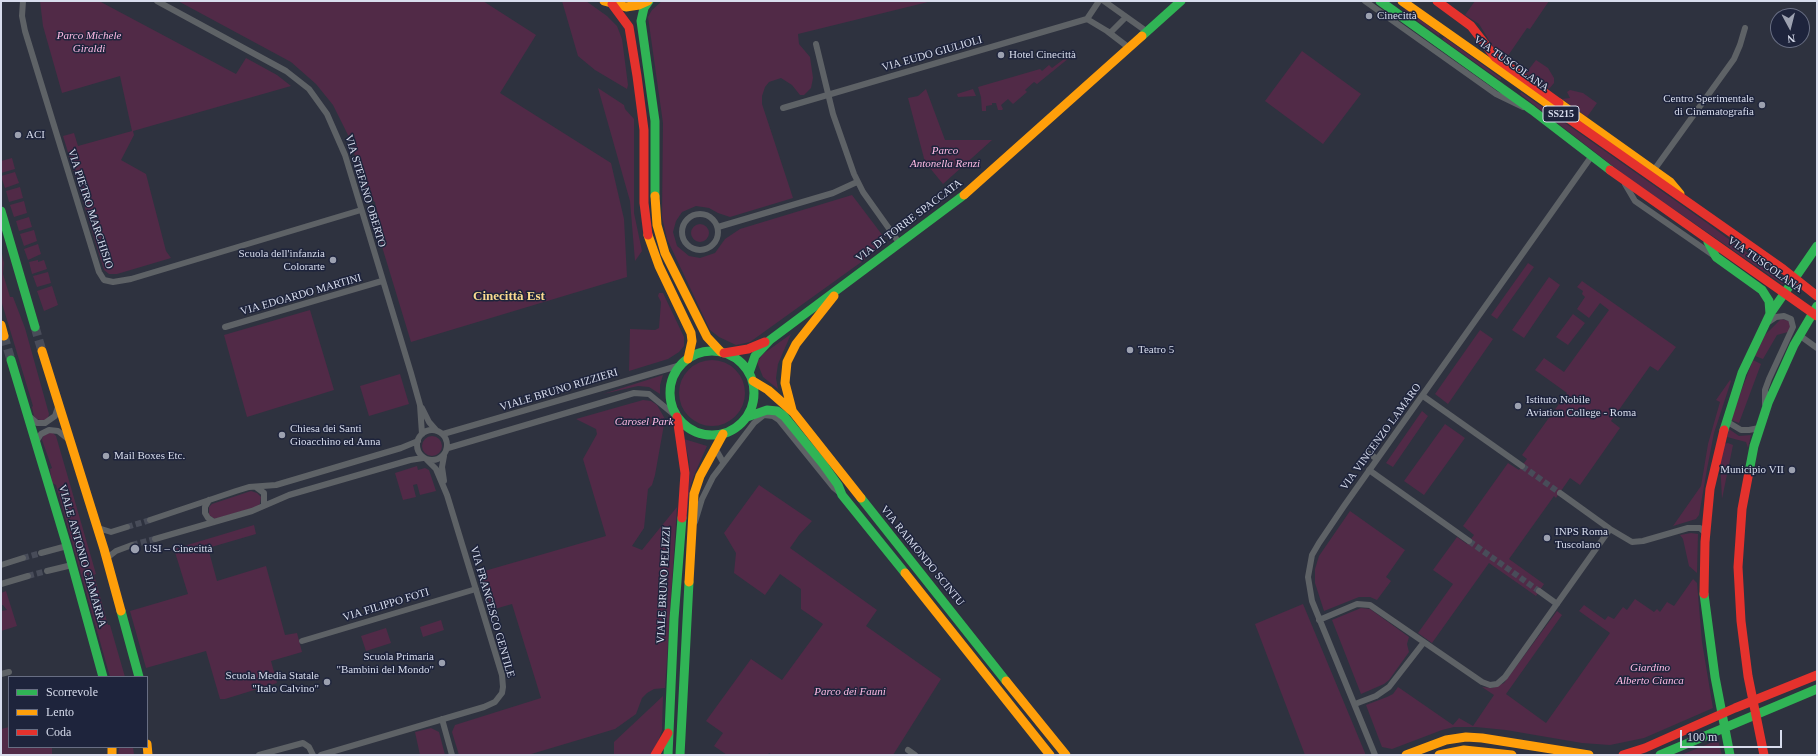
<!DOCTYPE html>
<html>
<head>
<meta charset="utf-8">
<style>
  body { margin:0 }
  #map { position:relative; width:1818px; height:756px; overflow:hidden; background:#2e323f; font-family:Georgia,serif }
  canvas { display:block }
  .frame { position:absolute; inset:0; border:2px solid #d8dded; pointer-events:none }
  .legend { position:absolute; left:8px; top:676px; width:140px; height:72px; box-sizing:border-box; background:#1e243c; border:1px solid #686e83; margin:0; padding:5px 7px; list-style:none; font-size:12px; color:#d8dded }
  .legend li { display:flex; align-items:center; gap:8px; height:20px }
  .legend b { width:20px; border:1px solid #686e83 }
  .north { position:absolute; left:1770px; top:8px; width:40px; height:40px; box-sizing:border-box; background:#1e243c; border:1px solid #686e83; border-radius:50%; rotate:173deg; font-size:11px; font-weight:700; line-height:16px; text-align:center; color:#d8dded }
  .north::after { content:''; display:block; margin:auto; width:14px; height:18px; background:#9ca1b0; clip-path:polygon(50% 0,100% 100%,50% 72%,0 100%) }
  .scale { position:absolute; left:1680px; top:730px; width:102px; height:18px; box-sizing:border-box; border:2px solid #d8dded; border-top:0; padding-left:5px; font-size:12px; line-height:14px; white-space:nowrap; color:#d8dded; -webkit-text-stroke:3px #1e243c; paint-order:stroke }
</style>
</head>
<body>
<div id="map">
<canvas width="1818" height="756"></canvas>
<div class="frame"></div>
<ul class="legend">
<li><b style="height:5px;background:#30b455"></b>Scorrevole</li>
<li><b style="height:5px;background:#ff9f0a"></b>Lento</li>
<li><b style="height:5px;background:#e5322d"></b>Coda</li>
</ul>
<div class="north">N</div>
<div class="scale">100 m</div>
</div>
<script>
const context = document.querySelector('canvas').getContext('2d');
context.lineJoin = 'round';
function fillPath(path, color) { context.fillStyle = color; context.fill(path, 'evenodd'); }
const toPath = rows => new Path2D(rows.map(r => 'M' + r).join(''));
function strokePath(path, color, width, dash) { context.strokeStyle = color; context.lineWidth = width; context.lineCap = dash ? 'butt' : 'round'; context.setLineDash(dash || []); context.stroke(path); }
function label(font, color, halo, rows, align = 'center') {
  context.font = font + ' Georgia,serif'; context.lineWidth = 3; context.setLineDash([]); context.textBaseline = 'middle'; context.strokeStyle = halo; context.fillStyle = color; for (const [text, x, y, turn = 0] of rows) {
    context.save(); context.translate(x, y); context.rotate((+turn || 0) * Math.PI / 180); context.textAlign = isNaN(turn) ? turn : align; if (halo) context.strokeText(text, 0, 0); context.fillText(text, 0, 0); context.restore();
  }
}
fillPath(toPath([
  [40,1,99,1,236,74,246,58,277,75,291,86,133,131,134,135,121,160,146,174,166,251,171,258,117,274,109,274,104,270,63,136,74,133,78,146,132,131,120,76,62,93,43,26],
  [178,1,483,1,536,35,500,93,611,163,624,219,627,277,411,342,373,217,377,213,375,202,367,196,350,139,333,105,316,84,291,62],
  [562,1,586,1,607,16,617,26,622,39,628,85,627,89,595,70,578,56],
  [662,1,932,1,798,34,799,44,810,57,813,78,811,88,804,95,800,95,792,85,781,78,769,82,765,87,762,96,762,104,793,198,730,217,718,213,709,208,696,206,682,212,676,221,673,232,677,246,689,256,700,258,715,253,725,239,740,229,852,195,883,236,884,243,878,250,750,342,736,345,719,337,710,330,667,239,662,217,663,123,648,17,652,10],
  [1475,1,1549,1,1530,29,1527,28,1505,60,1497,53,1479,24,1465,15],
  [1405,9,1440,34,1439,36,1403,11],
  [1444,37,1501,78,1501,79,1500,80,1446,42,1442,39],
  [1302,51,1361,94,1323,144,1265,101],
  [1068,56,1069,58,1037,84,1034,82,1025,90,1027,92,1013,104,1008,99,1001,105,1003,109,1002,110,998,110,996,103,992,103,992,105,986,106,986,111,982,111,981,97,978,87,1040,69,1042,71,1049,65,1052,68],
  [1536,60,1548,68,1554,78,1554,83,1549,89,1526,73],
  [598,88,624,105,625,109,634,119,634,213,642,251,635,261,630,201],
  [926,89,945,140,992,140,943,184,925,162,908,98,918,96],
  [973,89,976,96,958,97,957,94],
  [1570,90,1583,93,1597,103,1587,117,1562,99,1570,98,1567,92],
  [1521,92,1707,223,1785,281,1785,284,1782,284,1627,177,1520,94],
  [12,158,15,169,1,173,1,161],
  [15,172,19,183,5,188,1,176],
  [20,187,23,198,9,202,6,191],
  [24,201,27,213,14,217,10,205],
  [29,217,32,227,19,231,16,221],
  '691 233a9 9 0 1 1 18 0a9 9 0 1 1-18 0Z',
  [34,230,37,241,24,246,20,234],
  [38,244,41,254,28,260,24,249],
  [1,249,4,263,3,274,10,297,13,297,25,328,49,414,48,418,44,421,37,419,34,416,32,407,33,406,1,300],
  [38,260,38,262,44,260,47,269,32,274,29,262],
  [1528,263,1534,267,1497,319,1491,315],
  [48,272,51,283,37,287,33,276],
  [1549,277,1560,285,1524,338,1512,330],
  [1582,281,1676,347,1658,371,1650,366,1611,421,1620,428,1580,485,1570,478,1556,498,1554,496,1509,559,1544,584,1536,596,1489,563,1432,643,1418,633,1453,584,1433,570,1457,537,1467,544,1474,535,1463,526,1508,463,1519,470,1527,459,1522,455,1567,393,1535,370,1544,358,1564,372,1609,310,1600,303,1589,318,1577,309,1585,297,1582,294,1583,291,1577,287],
  [52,286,58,305,44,311,37,291],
  [659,293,663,293,684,337,684,346,679,352,668,359,629,371,630,329,655,330,659,328,661,302,658,296],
  [310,310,334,390,247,417,224,335],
  [1573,314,1585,323,1568,345,1556,337],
  [1781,319,1789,321,1790,327,1788,332,1777,335,1763,359,1755,356,1765,335],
  [1480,330,1493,339,1448,404,1435,394],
  [791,334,778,364,776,378,778,389,763,377,757,362,763,354],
  '679 393a33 33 0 1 1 66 0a33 33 0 1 1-66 0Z',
  [1753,360,1761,364,1739,423,1731,420,1731,418],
  [400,374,409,404,369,416,360,386],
  [663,375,660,385,660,394,649,387,638,386,603,394],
  [1730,380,1731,381,1714,433,1707,469,1699,515,1696,519,1673,526,1701,486,1708,444,1720,402,1716,400],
  [643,400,651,401,657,405,665,419,655,475,652,485,648,489,644,528,632,546,642,550,677,507,665,688,654,689,647,693,642,698,636,714,615,729,528,755,459,755,452,732,455,725,541,698,512,604,491,610,481,572,606,536,583,459,597,434,596,429,576,419],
  [1422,411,1428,416,1393,467,1386,463],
  [1445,424,1465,438,1424,495,1404,481],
  [1729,429,1739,436,1751,435,1748,448,1746,442,1727,437],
  [48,433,53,433,56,436,96,574,94,575,108,625,110,625,125,677,110,677,56,485,52,483,50,469,52,468,42,440,43,436],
  '422 446a10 10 0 1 1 20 0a10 10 0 1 1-20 0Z',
  [684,439,707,446,695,473,691,484,687,512,686,511,690,473,689,460],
  [1728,443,1733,445,1722,499,1720,461,1724,444],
  [417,466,418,470,425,468,429,470,436,491,420,495,417,484,413,485,416,497,403,500,395,473],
  [759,485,812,521,799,535,790,548,877,610,866,626,941,679,893,755,772,755,769,753,768,755,727,755,714,746,723,733,706,721,751,659,782,680,823,624,801,609,801,589,780,574,765,595,734,573,736,553,724,533],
  [251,491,257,493,261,497,260,504,256,507,215,519,209,515,209,507,212,504],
  [1350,511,1405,550,1386,577,1391,581,1377,600,1370,597,1359,597,1324,611,1315,583,1315,569,1319,556],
  [254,525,256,534,208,548,217,581,266,566,285,635,297,633,302,652,271,661,277,683,225,699,220,699,206,651,146,668,130,611,188,594,174,549],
  [1691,533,1698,534,1697,573,1689,566,1683,539,1680,535],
  [1693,579,1697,583,1702,642,1713,708,1644,738,1610,745,1582,743,1506,730,1476,727,1454,727,1442,730,1392,749,1382,747,1366,705,1387,697,1393,694,1398,687,1453,725,1459,718,1473,726,1494,695,1482,687,1492,688,1504,683,1557,611,1562,615,1506,694,1546,723,1610,633,1579,611,1584,605,1605,620,1608,616,1614,619,1623,607,1627,610,1635,599,1654,612,1657,609,1660,612,1667,602,1674,606],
  [6,591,17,626,1,631,1,611,7,610,3,605,1,605,1,593],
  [1303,604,1365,753,1365,755,1305,755,1255,624],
  [1361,608,1370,609,1409,637,1407,644,1409,652,1389,680,1384,684,1361,694,1332,620],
  [441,620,444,630,423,637,420,627],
  [386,628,391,643,366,651,361,636],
  [663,696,662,730,658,742,650,755,614,755,614,742],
  [9,727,9,747,52,747,52,755,1,755,1,729],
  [431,728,439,732,445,755,420,755,415,732],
  [1718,740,1722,755,1681,755],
  [119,747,133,747,134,755,118,755]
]), '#512a47');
strokePath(toPath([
  [1522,466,1560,493],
  [127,527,150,520],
  [1469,541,1539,591],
  [132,545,155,539],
  [23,558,41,553],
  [28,576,47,571]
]), '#484c59', 6, [6, 3]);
strokePath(toPath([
  [35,327,42,351],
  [4,336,11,360]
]), '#484c59', 9, [9, 4.5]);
strokePath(toPath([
  [23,1,22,16,25,31,99,272,104,280,113,282,131,279,361,210],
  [157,1,286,71,309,89,327,114,345,155,411,373,420,405,422,434],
  [1104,1,1146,31],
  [1365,1,1496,94,1523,107],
  [1087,19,1107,31,1128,47],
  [1087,19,1099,1],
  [1110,33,1126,17],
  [816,44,833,114,854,174,863,192,900,244],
  [783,108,1087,19],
  [1654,170,1734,59,1740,45,1745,28],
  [1625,184,1635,201,1713,255],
  '682 232a18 18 0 1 1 36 0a18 18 0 1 1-36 0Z',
  [718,227,833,193,857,182],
  [225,327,382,281],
  [1799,335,1817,348],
  [1423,396,1522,466],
  [1765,404,1765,390,1769,379,1793,327,1791,319,1784,316,1776,317,1767,323],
  [422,408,429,422,436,430],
  [29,416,37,423,45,423,55,416,58,407],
  [1726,421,1741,430,1749,430,1759,428],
  '417 445a15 15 0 1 1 30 0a15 15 0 1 1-30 0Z',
  [443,434,681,365],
  [36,442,41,434,49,430,58,431,68,439],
  [448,448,634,393,649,394,677,417],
  [715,448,723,462],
  [1370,454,1377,459],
  [1369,470,1469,541],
  [444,481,442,467,444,456],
  [256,487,264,493,264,505],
  [1560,493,1610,529,1632,542,1643,541,1688,528,1700,528,1705,533],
  [209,500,205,507,205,513,208,518,214,522],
  [150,520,236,491,249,487,276,485,401,448,418,441],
  [695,522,702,499,713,477,754,423,764,415,773,416,779,420,834,488,840,493],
  [98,528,111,532,127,527],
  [155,539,252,511,289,495,410,460,423,458],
  [41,553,67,546],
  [107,558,116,551,132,545],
  [1,565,23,558],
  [47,571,72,565],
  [1,584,28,576],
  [1539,591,1557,604],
  [1319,620,1357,604,1370,605,1482,682,1490,685,1497,684,1505,677,1610,529],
  [302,641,476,589],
  [1,674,9,672],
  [1355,704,1376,696,1389,687,1424,642],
  [442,719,452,755],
  [908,750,915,755],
  [259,755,303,743,309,747,313,755],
  [321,755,484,707,495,702,502,693,503,687,502,675,447,495,436,469,427,460],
  [1375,755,1312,601,1308,577,1312,555,1319,543,1344,506,1591,157]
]), '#5e6266', 6);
strokePath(toPath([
  [649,1,644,8,641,21,655,121,655,196],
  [1380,1,1532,110,1610,170],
  [1142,36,1181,1],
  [1,211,35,327],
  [1708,242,1716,257,1762,290,1769,301,1770,314],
  [1795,278,1817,246],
  '670 393a42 42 0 1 1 84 0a42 42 0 1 1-84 0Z',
  [11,360,67,546,103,677],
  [749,373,755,356,770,340,964,195],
  [747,417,767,410,777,411,784,416,823,464,838,485,842,495,905,573],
  [1724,430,1742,373,1770,314,1795,278],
  [1749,472,1754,446,1768,403,1794,345,1817,306],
  [861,498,1006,681],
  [1704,594,1715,677,1730,755],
  [121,611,139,677],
  [668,755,674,619,682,518],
  [680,755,689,582],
  [1660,755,1817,689]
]), '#30b455', 9);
strokePath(toPath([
  [604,1,626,7,639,5,648,1],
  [1402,1,1568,118],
  [1559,103,1670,182,1680,194],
  [964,195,1142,36],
  [655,196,657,225,665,253,707,337,721,352],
  [648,235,659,266,691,333,692,341,688,359],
  [1,325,4,336],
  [42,351,104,549,121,611],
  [753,381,768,390,793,412,861,498],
  [792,410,785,383,787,362,796,344,834,296],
  [905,573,1050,755],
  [689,582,694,494,700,476,723,434],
  [1006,681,1066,755],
  [147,744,148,755],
  [112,747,112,755],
  [1406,755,1446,740,1466,737,1482,738,1589,755],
  [1439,755,1464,750,1512,755]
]), '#ff9f0a', 9);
strokePath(toPath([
  [1437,1,1471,26,1495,57,1559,103],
  [612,4,629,27,637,76,644,130,644,203,648,235],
  [1568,118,1783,269,1817,296],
  [1610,170,1817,316],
  [724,353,748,349,765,342],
  [677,417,685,473,682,518],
  [1749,472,1742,509,1738,567,1741,621,1748,676,1764,755],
  [1704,594,1705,542,1710,489,1724,430],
  [655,755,668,733],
  [1623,755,1645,748,1735,708,1817,675]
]), '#e5322d', 9);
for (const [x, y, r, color] of [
  [1369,16,4,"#9ca1b0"],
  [1001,55,4,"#9ca1b0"],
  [1762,105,4,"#9ca1b0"],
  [18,135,4,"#9ca1b0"],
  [333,260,4,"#9ca1b0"],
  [1130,350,4,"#9ca1b0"],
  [1518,406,4,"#9ca1b0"],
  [282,435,4,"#9ca1b0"],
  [106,456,4,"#9ca1b0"],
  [1792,470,4,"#9ca1b0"],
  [1547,538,4,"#9ca1b0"],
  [135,549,5,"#9ca1b0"],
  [442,663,4,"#9ca1b0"],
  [327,682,4,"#9ca1b0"]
]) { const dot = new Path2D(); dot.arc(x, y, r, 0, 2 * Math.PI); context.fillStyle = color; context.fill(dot); strokePath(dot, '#1e243c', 1.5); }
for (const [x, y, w] of [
  [1561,114,36]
]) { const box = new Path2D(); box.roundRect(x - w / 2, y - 8, w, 16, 3); context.fillStyle = '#1e243c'; context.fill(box); strokePath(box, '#d8dded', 1); }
label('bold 10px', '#d8dded', null, [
  ["SS215",1561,114]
]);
label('11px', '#d8dded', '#1e243c', [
  ["Cinecittà",1377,16],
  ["Hotel Cinecittà",1009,55],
  ["Centro Sperimentale",1754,99,"right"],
  ["di Cinematografia",1754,112,"right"],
  ["ACI",26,135],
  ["Scuola dell'infanzia",325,254,"right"],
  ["Colorarte",325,267,"right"],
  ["Teatro 5",1138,350],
  ["Istituto Nobile",1526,400],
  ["Aviation College - Roma",1526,413],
  ["Chiesa dei Santi",290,429],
  ["Gioacchino ed Anna",290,442],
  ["Mail Boxes Etc.",114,456],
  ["Municipio VII",1784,470,"right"],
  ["INPS Roma",1555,532],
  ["Tuscolano",1555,545],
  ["USI – Cinecittà",144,549],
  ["Scuola Primaria",434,657,"right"],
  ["\"Bambini del Mondo\"",434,670,"right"],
  ["Scuola Media Statale",319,676,"right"],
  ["\"Italo Calvino\"",319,689,"right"]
], 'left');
label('italic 11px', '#febbe4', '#1e243c', [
  ["Parco Michele",89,36],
  ["Giraldi",89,49],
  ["Parco",945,151],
  ["Antonella Renzi",945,164],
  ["Carosel Park",644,422],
  ["Giardino",1650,668],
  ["Alberto Cianca",1650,681],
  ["Parco dei Fauni",850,692]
]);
label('11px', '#d8dded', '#1e243c', [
  ["VIA EUDO GIULIOLI",932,54,-16],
  ["VIA TUSCOLANA",1511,64,35],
  ["VIA STEFANO OBERTO",365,191,73],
  ["VIA PIETRO MARCHISIO",90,209,72],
  ["VIA DI TORRE SPACCATA",909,221,-37],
  ["VIA TUSCOLANA",1765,265,35],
  ["VIA EDOARDO MARTINI",301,295,-16],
  ["VIALE BRUNO RIZZIERI",559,390,-17],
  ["VIA VINCENZO LAMARO",1381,437,-54],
  ["VIALE ANTONIO CIAMARRA",82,556,74],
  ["VIA RAIMONDO SCINTU",922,556,51],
  ["VIALE BRUNO PELIZZI",664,585,-87],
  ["VIA FILIPPO FOTI",386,605,-17],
  ["VIA FRANCESCO GENTILE",492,612,74]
]);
label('bold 13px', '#fbda8f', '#1e243c', [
  ["Cinecittà Est",509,297]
]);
</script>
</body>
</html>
